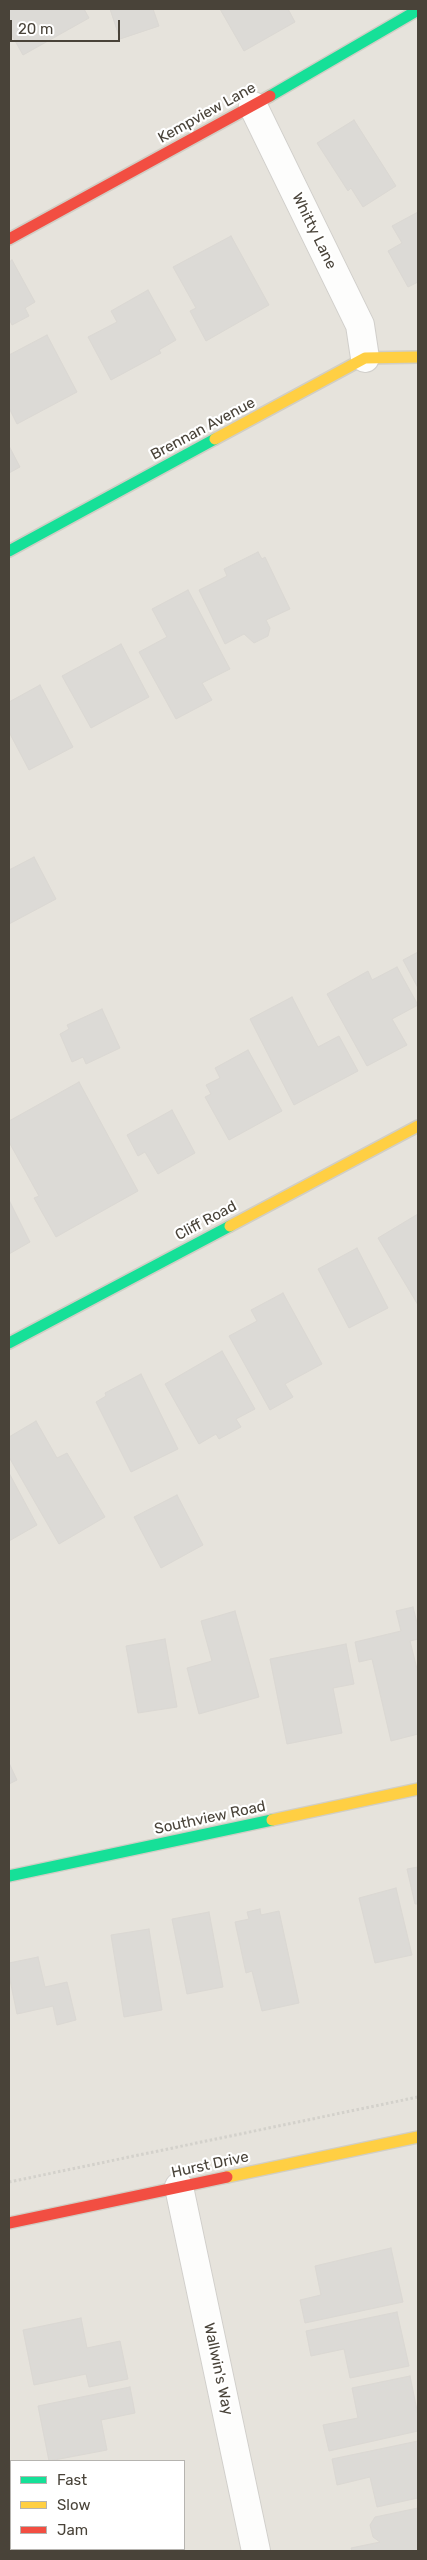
<!DOCTYPE html>
<html>
<head>
<meta charset="utf-8">
<style>
  body { margin:0 }
  #map { position:relative; width:427px; height:2560px; overflow:hidden; background:#f3f1ed; font-family:Rubik,sans-serif }
  canvas { display:block }
  .frame { position:absolute; inset:0; border:10px solid #494339; pointer-events:none }
  .legend { position:absolute; left:10px; top:2460px; width:175px; height:90px; box-sizing:border-box; background:#fff; border:1px solid #b6b4b0; margin:0; padding:6px 9px; list-style:none; font-size:15px; color:#494339 }
  .legend li { display:flex; align-items:center; gap:10px; height:25px }
  .legend b { width:25px; border:1px solid #b6b4b0 }
  .scale { position:absolute; left:10px; top:20px; width:110px; height:22px; box-sizing:border-box; border:2px solid #494339; border-top:0; padding-left:6px; font-size:15px; line-height:18px; white-space:nowrap; color:#494339; -webkit-text-stroke:4px #fff; paint-order:stroke }
</style>
</head>
<body>
<div id="map">
<canvas width="427" height="2560"></canvas>
<div class="frame"></div>
<ul class="legend">
<li><b style="height:6px;background:#16e098"></b>Fast</li>
<li><b style="height:6px;background:#ffcf43"></b>Slow</li>
<li><b style="height:6px;background:#f24e42"></b>Jam</li>
</ul>
<div class="scale">20 m</div>
</div>
<script>
const context = document.querySelector('canvas').getContext('2d');
context.lineJoin = 'round';
function fillPath(path, color) { context.fillStyle = color; context.fill(path, 'evenodd'); }
const toPath = rows => new Path2D(rows.map(r => 'M' + r).join(''));
function strokePath(path, color, width, dash) { context.strokeStyle = color; context.lineWidth = width; context.lineCap = dash ? 'butt' : 'round'; context.setLineDash(dash || []); context.stroke(path); }
function label(font, color, halo, rows, align = 'center') {
  context.font = font + ' Rubik,sans-serif'; context.lineWidth = 4.5; context.setLineDash([]); context.textBaseline = 'middle'; context.strokeStyle = halo; context.fillStyle = color; for (const [text, x, y, turn = 0] of rows) {
    context.save(); context.translate(x, y); context.rotate((+turn || 0) * Math.PI / 180); context.textAlign = isNaN(turn) ? turn : align; if (halo) context.strokeText(text, 0, 0); context.fillText(text, 0, 0); context.restore();
  }
}
fillPath(toPath([
  [9,9,418,9,418,2551,9,2551],
  [11,2461,184,2461,184,2549,11,2549]
]), '#e6e3dc');
const building = toPath([
  [9,9,84,9,89,18,23,55,9,30,9,9],
  [110,9,153,9,159,26,120,39,110,9],
  [220,9,288,9,295,22,244,51,220,9],
  [354,120,396,186,363,207,351,188,348,191,317,143,354,120],
  [418,212,418,282,408,287,388,251,402,243,392,226,418,212],
  [231,236,269,305,206,341,190,311,196,308,173,267,231,236],
  [12,260,35,302,25,308,29,316,12,325,9,319,9,262,12,260],
  [148,290,176,340,159,350,161,353,111,380,88,337,117,322,111,311,148,290],
  [47,335,77,392,17,424,9,408,9,355,47,335],
  [9,446,20,467,9,473,9,446],
  [258,552,262,559,265,557,290,609,266,620,270,628,268,636,254,643,244,634,225,644,199,590,227,576,224,569,258,552],
  [188,590,230,669,202,683,212,700,176,719,139,652,167,637,152,609,188,590],
  [121,644,149,697,91,728,62,676,121,644],
  [40,685,73,747,29,770,9,732,9,702,40,685],
  [34,857,56,899,9,924,9,870,34,857],
  [418,952,418,988,403,960,418,952],
  [397,967,418,1005,392,1019,407,1045,367,1066,327,994,368,971,372,980,397,967],
  [292,997,318,1047,339,1036,358,1071,294,1105,250,1019,292,997],
  [102,1009,120,1048,86,1064,83,1057,72,1062,60,1034,69,1029,67,1025,102,1009],
  [248,1050,282,1111,229,1140,205,1097,211,1094,206,1085,220,1078,215,1068,248,1050],
  [79,1082,138,1191,56,1237,34,1198,39,1196,9,1142,9,1121,79,1082],
  [172,1110,195,1153,158,1174,145,1152,138,1156,127,1135,172,1110],
  [9,1200,30,1242,9,1254,9,1200],
  [418,1214,418,1305,378,1238,418,1214],
  [357,1248,388,1308,349,1328,318,1269,357,1248],
  [283,1293,322,1364,285,1384,293,1397,270,1410,229,1336,257,1321,251,1310,283,1293],
  [222,1351,255,1409,236,1419,241,1427,219,1439,216,1434,199,1444,165,1384,222,1351],
  [141,1374,178,1449,131,1472,96,1402,106,1396,105,1393,141,1374],
  [36,1421,57,1458,67,1453,105,1517,59,1544,9,1457,9,1437,36,1421],
  [9,1473,37,1525,9,1541,9,1473],
  [177,1495,203,1545,161,1568,134,1517,177,1495],
  [413,1607,418,1627,418,1639,410,1641,418,1673,418,1734,391,1741,372,1659,359,1662,355,1642,401,1631,396,1611,413,1607],
  [235,1611,259,1697,199,1714,187,1668,212,1661,201,1621,235,1611],
  [165,1639,177,1707,138,1713,126,1646,165,1639],
  [346,1644,354,1684,333,1688,342,1733,287,1744,270,1659,346,1644],
  [9,1763,17,1780,9,1784,9,1763],
  [418,1867,418,1904,415,1904,407,1869,418,1867],
  [396,1888,412,1955,375,1963,359,1898,396,1888],
  [260,1909,261,1915,279,1911,299,2003,262,2011,252,1971,246,1973,235,1922,249,1919,247,1912,260,1909],
  [209,1912,223,1987,187,1994,172,1919,209,1912],
  [149,1929,162,2010,124,2017,111,1935,149,1929],
  [38,1957,45,1987,67,1982,76,2020,57,2025,53,2006,17,2014,9,1975,9,1963,38,1957],
  [391,2248,403,2302,305,2323,300,2300,321,2295,315,2266,391,2248],
  [397,2312,409,2366,350,2378,344,2349,311,2356,306,2331,397,2312],
  [81,2318,87,2348,120,2341,128,2379,89,2387,86,2374,34,2385,23,2330,81,2318],
  [410,2376,418,2415,418,2431,329,2451,323,2425,358,2418,352,2388,410,2376],
  [130,2387,135,2413,101,2420,107,2450,49,2461,38,2406,130,2387],
  [418,2441,418,2498,377,2507,370,2477,337,2485,332,2459,418,2441],
  [418,2508,418,2551,352,2551,351,2548,380,2542,373,2537,370,2525,375,2517,418,2508],
  [64,2549,154,2549,142,2551,65,2551,64,2549]
]);
fillPath(building, '#dcdad6');
strokePath(building, '#dbd8d3', 1);
const street = toPath([
  [253,106,360,325,365,358],
  [179,2187,256,2551]
]);
const fast = toPath([
  [270,96,418,10],
  [9,551,215,439],
  [9,1343,230,1226],
  [9,1876,272,1820]
]);
const slow = toPath([
  [215,439,365,358,418,357],
  [230,1226,418,1126],
  [272,1820,418,1789],
  [227,2177,418,2137]
]);
const jam = toPath([
  [9,239,270,96],
  [9,2223,227,2177]
]);
strokePath(street, '#d1cfcb', 30);
strokePath(fast, '#d1cec5', 14);
strokePath(slow, '#d1cec5', 14);
strokePath(jam, '#d1cec5', 14);
strokePath(toPath([
  [9,2182,418,2097]
]), '#d3d1cb', 3, [2.5, 2.5]);
strokePath(street, '#fdfdfc', 28);
strokePath(fast, '#16e098', 11);
strokePath(slow, '#ffcf43', 11);
strokePath(jam, '#f24e42', 11);
label('15px', '#494339', '#fff', [
  ["Kempview Lane",207,113,-29],
  ["Whitty Lane",314,231,64],
  ["Brennan Avenue",203,429,-28],
  ["Cliff Road",206,1221,-28],
  ["Southview Road",210,1818,-12],
  ["Hurst Drive",210,2165,-12],
  ["Wallwin's Way",218,2369,78]
]);
</script>
</body>
</html>
